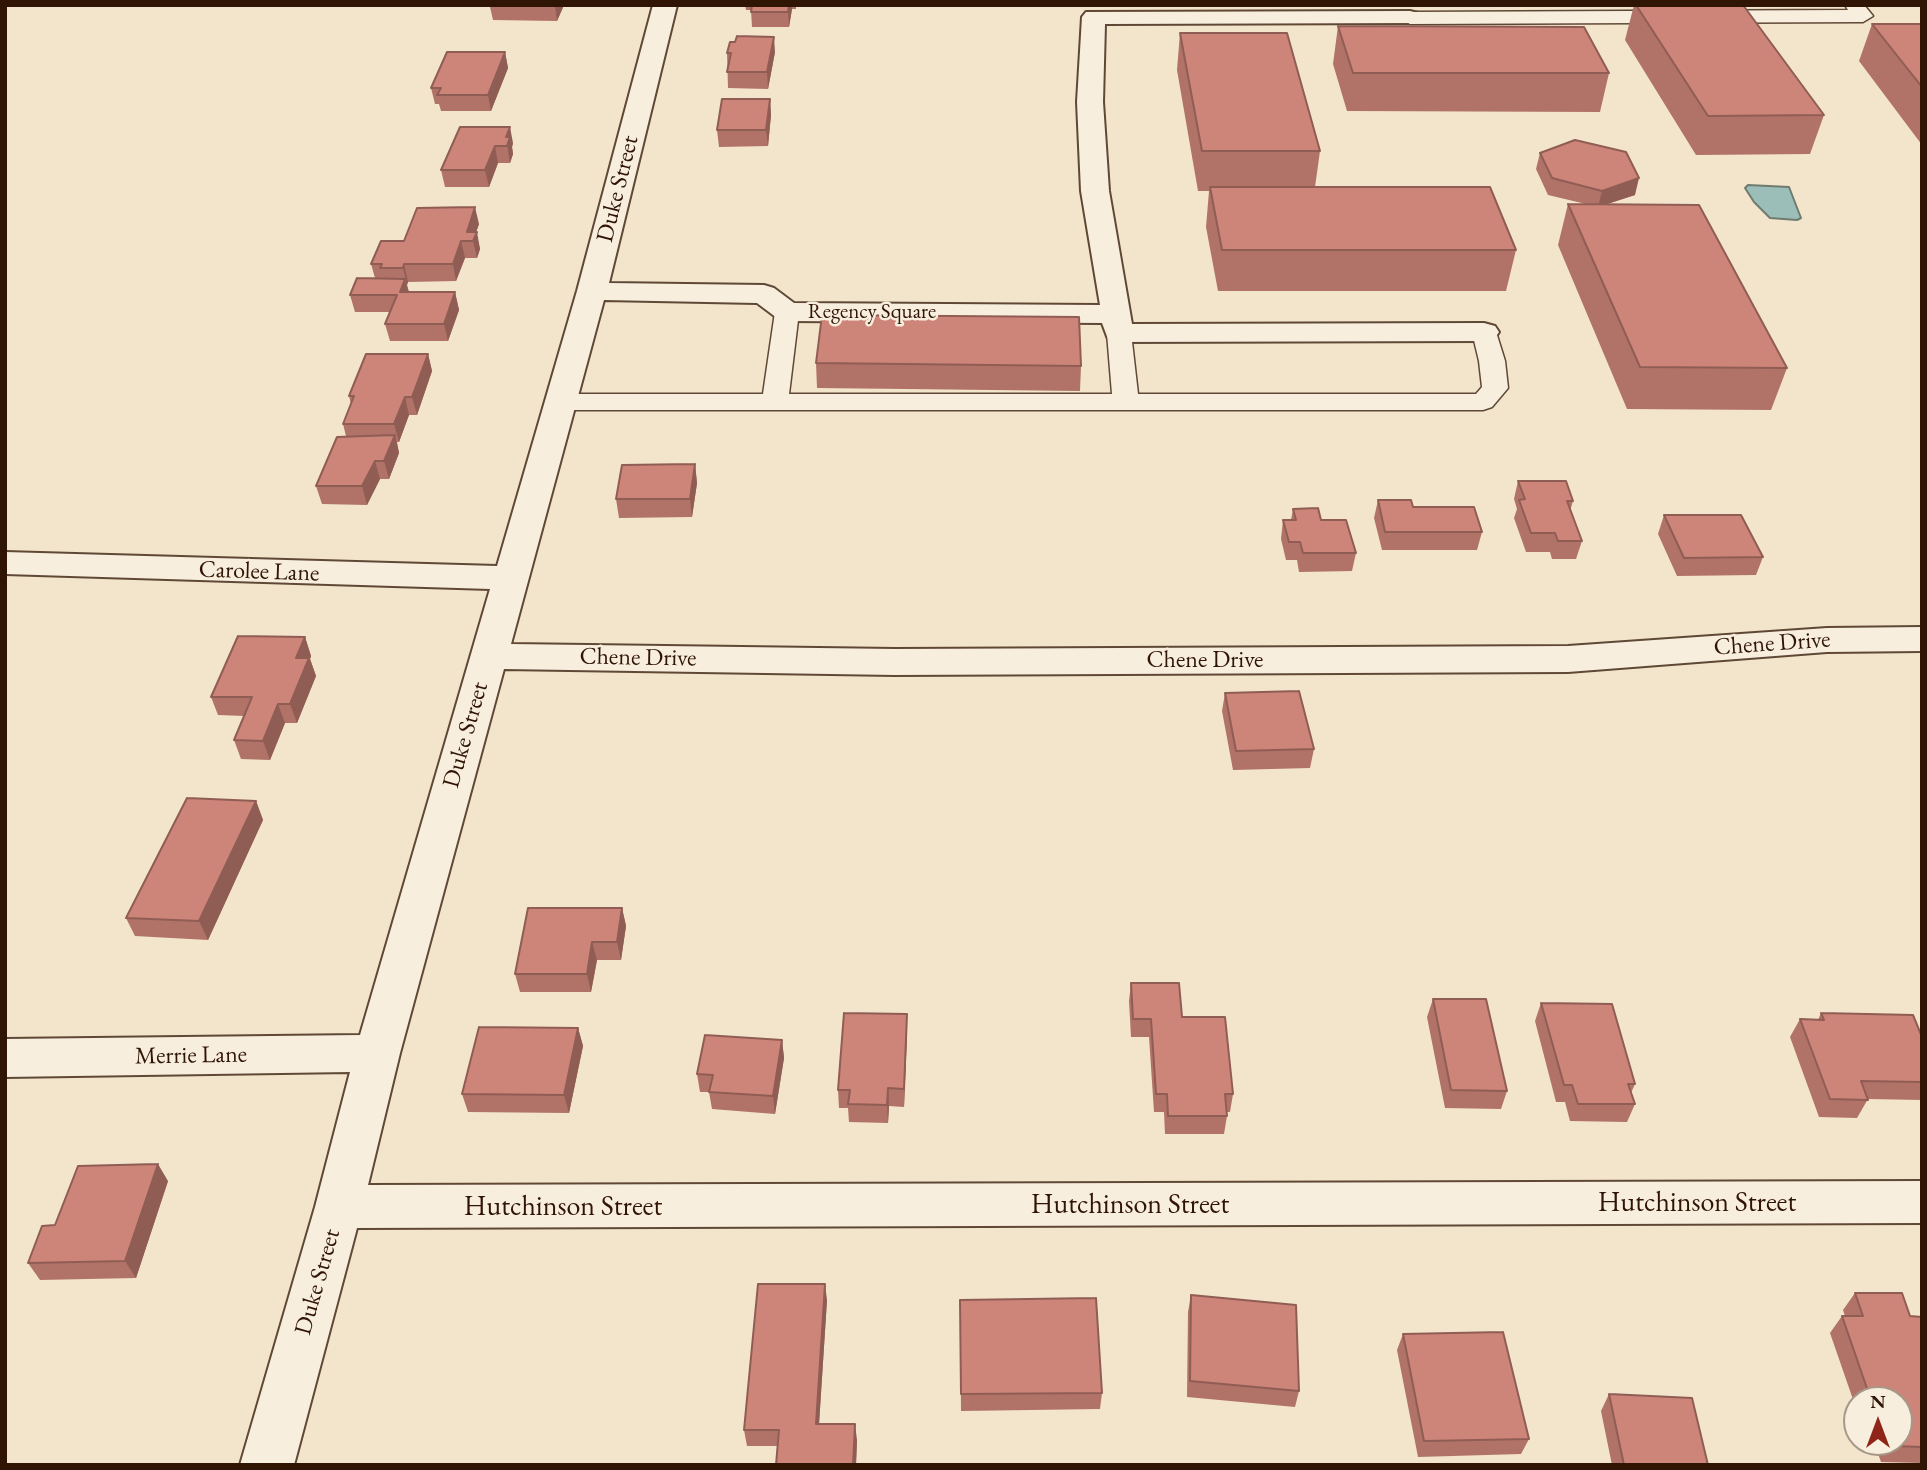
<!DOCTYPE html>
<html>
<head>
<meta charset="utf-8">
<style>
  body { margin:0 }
  #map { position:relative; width:1927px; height:1470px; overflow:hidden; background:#f2e5cb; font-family:"EB Garamond",serif }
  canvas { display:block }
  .frame { position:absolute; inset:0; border:7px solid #301404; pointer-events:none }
  .north { position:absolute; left:1843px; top:1386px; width:70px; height:70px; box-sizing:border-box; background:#f7eedd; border:2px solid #a79786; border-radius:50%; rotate:0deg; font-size:19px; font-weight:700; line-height:28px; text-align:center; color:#301404 }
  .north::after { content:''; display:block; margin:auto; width:24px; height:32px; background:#8f2418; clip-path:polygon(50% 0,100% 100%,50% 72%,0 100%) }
</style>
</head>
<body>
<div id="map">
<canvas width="1927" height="1470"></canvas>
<div class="frame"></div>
<div class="north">N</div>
</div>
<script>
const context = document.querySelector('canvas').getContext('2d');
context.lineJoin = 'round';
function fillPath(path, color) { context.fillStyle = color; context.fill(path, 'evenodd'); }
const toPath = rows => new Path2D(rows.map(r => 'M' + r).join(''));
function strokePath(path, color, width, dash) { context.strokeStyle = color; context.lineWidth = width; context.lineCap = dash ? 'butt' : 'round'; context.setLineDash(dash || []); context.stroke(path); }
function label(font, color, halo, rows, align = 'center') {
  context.font = font + ' "EB Garamond",serif'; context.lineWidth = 5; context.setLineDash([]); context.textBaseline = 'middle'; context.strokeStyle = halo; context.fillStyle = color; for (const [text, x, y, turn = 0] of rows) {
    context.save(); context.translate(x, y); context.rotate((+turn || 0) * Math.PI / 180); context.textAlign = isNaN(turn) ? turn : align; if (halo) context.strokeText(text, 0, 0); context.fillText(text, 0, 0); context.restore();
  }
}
const water = toPath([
  [1748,185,1789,187,1801,218,1797,220,1770,218,1754,202,1745,188,1748,185]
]);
fillPath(water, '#9bbfb8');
strokePath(water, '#707b70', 2);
const lane = toPath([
  [1845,5,1864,5,1873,16,1863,22,1410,24,1400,18,1410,12,1848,10,1845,5],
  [787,305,796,307,799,312,789,394,1112,394,1107,333,1110,328,1119,326,1128,328,1131,333,1138,394,1476,394,1482,387,1479,361,1472,332,1475,327,1484,325,1493,327,1496,332,1505,361,1508,388,1492,407,1483,410,561,410,552,407,548,402,552,397,561,394,763,394,775,312,778,307,787,305]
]);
const street = toPath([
  [653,5,677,5,609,283,764,285,774,288,794,303,1100,305,1081,191,1077,102,1082,17,1086,12,1410,11,1418,13,1422,18,1418,23,1105,24,1103,102,1109,191,1132,324,1484,323,1495,326,1499,332,1495,338,1484,341,1119,342,1108,339,1102,323,787,321,777,318,757,303,604,300,511,644,895,649,1568,646,1827,628,1922,627,1922,651,1827,652,1568,672,895,675,504,669,400,1053,368,1185,1922,1181,1922,1223,357,1228,294,1465,240,1465,315,1207,350,1072,5,1077,5,1039,360,1035,490,589,5,574,5,552,497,566,577,291,653,5]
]);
strokePath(lane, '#604836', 3);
strokePath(street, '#604836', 4);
fillPath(lane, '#f7eedd');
fillPath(street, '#f7eedd');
fillPath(toPath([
  [480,5,564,5,557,21,493,20,490,7,480,7],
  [745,5,796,5,796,9,792,9,789,27,752,27,751,10,746,10],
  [1634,5,1743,5,1824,115,1810,154,1696,155,1625,40],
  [1872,24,1922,24,1922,145,1859,61],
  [1338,26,1609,73,1600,112,1347,111,1333,64],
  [1180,33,1320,151,1315,187,1516,250,1506,291,1218,291,1206,227,1209,191,1198,191,1177,70],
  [505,52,508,68,491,111,441,111,439,104,435,104,431,88],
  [775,52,768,89,728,88,727,53],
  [770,99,771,115,768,146,719,147,717,130],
  [460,127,513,143,512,147,513,154,510,163,498,163,489,187,445,187,441,170],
  [1540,153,1635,195,1607,204,1787,368,1771,410,1627,409,1558,245,1568,204,1586,204,1548,195,1536,169],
  [479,224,476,232,480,249,477,258,465,258,456,281,408,282,407,285,409,292,455,292,459,310,448,341,390,341,385,324,390,312,355,312,350,295,375,278,371,264,404,241],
  [428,354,432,371,417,415,409,415,399,442,397,442,399,453,389,479,380,479,367,505,322,504,316,486,346,436,343,424,351,404,349,396],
  [816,363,1081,366,1080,391,817,388],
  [695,464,697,483,692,517,619,518,616,499],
  [1518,481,1573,501,1570,511,1582,541,1576,559,1552,559,1550,552,1526,552,1514,518,1517,509,1514,499],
  [1378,500,1482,532,1477,550,1382,550,1374,518],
  [1293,509,1321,520,1356,553,1352,571,1299,572,1297,560,1286,560,1281,539,1283,520,1291,520],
  [1664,515,1763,557,1756,575,1677,576,1658,534],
  [305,637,311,656,310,659,316,676,297,723,285,723,270,760,241,759,234,740,245,716,218,715,211,697],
  [1225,693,1314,749,1310,768,1233,770,1222,711],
  [256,801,263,820,208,940,135,936,126,918],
  [622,908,626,926,621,960,597,960,591,992,520,992,515,974],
  [1131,983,1182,1017,1233,1094,1230,1112,1226,1112,1227,1116,1224,1134,1165,1134,1164,1112,1154,1112,1149,1037,1131,1037,1129,1001],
  [1433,999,1507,1091,1501,1109,1445,1108,1427,1017],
  [1541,1003,1635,1084,1631,1093,1635,1104,1627,1122,1570,1121,1565,1102,1556,1102,1535,1021],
  [1821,1013,1922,1037,1922,1100,1868,1099,1857,1118,1819,1117,1790,1037,1800,1019,1818,1020],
  [578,1028,583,1046,569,1113,468,1112,462,1094],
  [907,1032,904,1107,889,1106,888,1123,849,1122,848,1108,839,1108,838,1090],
  [782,1040,784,1058,775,1114,712,1109,709,1092,700,1092,697,1074],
  [168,1181,136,1278,40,1280,28,1263,55,1225],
  [1855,1293,1910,1316,1922,1317,1922,1463,1881,1462,1874,1442,1868,1442,1899,1442,1899,1400,1857,1400,1857,1411,1830,1333,1842,1316,1845,1316,1843,1310],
  [1191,1295,1299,1391,1295,1407,1187,1397,1188,1312],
  [827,1300,819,1424,857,1440,856,1465,776,1465,777,1446,747,1446,744,1430],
  [960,1300,1102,1393,1100,1409,961,1411],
  [1403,1334,1529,1439,1521,1454,1418,1457,1397,1350],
  [1609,1394,1708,1465,1612,1465,1601,1411]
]), '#b17268');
fillPath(toPath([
  [555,5,564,5,557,21],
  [789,5,792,5,792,9,789,27,788,12],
  [774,37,775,52,768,89,767,72],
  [505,52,508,68,491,111,488,95],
  [770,99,771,115,768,146,766,130],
  [510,127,513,143,512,147,513,154,510,163,506,137],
  [495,146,498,163,489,187,485,170],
  [1639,178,1635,195,1598,207,1602,191],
  [475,207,479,224,473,241,467,232],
  [477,232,480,249,477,258,473,241],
  [461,241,465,258,456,281,453,264],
  [404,264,408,282,407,285,403,268],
  [405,279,410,296,400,292],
  [455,292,459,310,448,341,444,324],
  [428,354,432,371,417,415,412,397],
  [405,397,409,415,399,442,394,424],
  [395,435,399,453,389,479,384,461],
  [375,461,380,479,367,505,362,486],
  [695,464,697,483,692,517,690,499],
  [305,637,311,656,310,659,316,676,297,723,290,704,296,658],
  [278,704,285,723,270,760,263,741],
  [256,801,263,820,208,940,199,921],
  [622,908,626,926,621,960,617,942],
  [592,942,597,960,591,992,587,974],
  [907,1014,907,1032,904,1107,904,1089],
  [578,1028,583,1046,569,1113,564,1095],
  [782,1040,784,1058,775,1114,773,1096],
  [888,1088,889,1106,888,1123,887,1105],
  [158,1164,168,1181,136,1278,125,1261],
  [825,1284,827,1300,818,1440,816,1424],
  [855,1424,857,1440,856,1465,853,1465]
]), '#905d55');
const building = toPath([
  [752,5,789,5,788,12,751,12,752,5],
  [1636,5,1743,5,1824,115,1708,116,1636,5],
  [1872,24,1922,24,1922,87,1872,24],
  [1338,26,1584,27,1609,73,1353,73,1338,26],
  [1180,33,1287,33,1320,151,1202,151,1180,33],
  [737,36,774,37,767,72,727,72,731,53,727,53,730,42,735,42,737,36],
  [447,52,505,52,488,95,437,95,441,88,431,88,447,52],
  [722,99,770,99,766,130,717,130,722,99],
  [460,127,510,127,506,137,510,137,507,146,495,146,485,170,441,170,460,127],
  [1575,140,1626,152,1639,178,1602,191,1552,178,1540,153,1575,140],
  [1210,187,1490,187,1516,250,1222,250,1210,187],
  [1568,204,1699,205,1787,368,1640,367,1568,204],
  [475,207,467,232,477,232,473,241,461,241,453,264,404,264,403,268,380,268,382,264,371,264,381,241,404,241,417,208,475,207],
  [357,278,405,279,400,292,455,292,444,324,385,324,397,295,350,295,357,278],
  [822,315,1079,317,1081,366,816,363,822,315],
  [366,354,428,354,412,397,405,397,394,424,343,424,354,396,349,396,366,354],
  [395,435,384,461,375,461,362,486,316,486,337,437,395,435],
  [695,464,690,499,616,499,622,465,695,464],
  [1518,481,1566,481,1573,501,1567,501,1582,541,1558,541,1555,533,1531,533,1519,500,1525,499,1518,481],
  [1378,500,1411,500,1413,507,1474,507,1482,532,1385,532,1378,500],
  [1318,508,1321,520,1346,520,1356,553,1303,553,1300,542,1289,542,1283,520,1296,520,1293,509,1318,508],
  [1664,515,1741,515,1763,557,1684,558,1664,515],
  [238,636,305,637,296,658,309,658,290,704,278,704,263,741,234,740,252,697,211,697,238,636],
  [1299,691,1314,749,1236,751,1225,693,1299,691],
  [187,798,256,801,199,921,126,918,187,798],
  [528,908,622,908,617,942,592,942,587,974,515,974,528,908],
  [1131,983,1179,983,1182,1017,1225,1017,1233,1094,1225,1094,1227,1116,1168,1116,1167,1094,1156,1094,1151,1019,1133,1019,1131,983],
  [1433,999,1486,999,1507,1091,1451,1090,1433,999],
  [1541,1003,1612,1004,1635,1084,1628,1084,1635,1104,1578,1104,1572,1085,1564,1085,1541,1003],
  [844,1013,907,1014,904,1089,888,1088,887,1105,848,1104,850,1090,838,1090,844,1013],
  [1821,1013,1913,1015,1922,1037,1922,1082,1861,1081,1868,1100,1830,1099,1800,1019,1824,1020,1821,1013],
  [479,1027,578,1028,564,1095,462,1094,479,1027],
  [705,1035,782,1040,773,1096,709,1092,713,1075,697,1074,705,1035],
  [158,1164,125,1261,28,1263,42,1226,55,1225,78,1166,158,1164],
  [758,1284,825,1284,816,1424,855,1424,853,1465,776,1465,779,1430,744,1430,758,1284],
  [1855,1293,1902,1293,1910,1316,1922,1317,1922,1447,1894,1446,1892,1442,1899,1442,1899,1400,1871,1400,1842,1316,1863,1316,1855,1293],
  [1191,1295,1296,1305,1299,1391,1190,1381,1191,1295],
  [1096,1298,1102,1393,961,1394,960,1300,1096,1298],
  [1503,1332,1529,1439,1424,1441,1403,1334,1503,1332],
  [1609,1394,1692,1398,1708,1465,1624,1465,1609,1394]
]);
fillPath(building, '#ce8579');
strokePath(building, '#905d55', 2);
label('21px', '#301404', '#f7eedd', [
  ["Regency Square",872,312]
]);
label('24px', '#301404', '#f7eedd', [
  ["Duke Street",618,189,-76],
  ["Carolee Lane",259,572,2],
  ["Chene Drive",1772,644,-4],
  ["Chene Drive",638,658,1],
  ["Chene Drive",1205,660],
  ["Duke Street",466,735,-74],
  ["Merrie Lane",191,1056,-1],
  ["Duke Street",318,1282,-74]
]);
label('28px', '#301404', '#f7eedd', [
  ["Hutchinson Street",1697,1203],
  ["Hutchinson Street",1130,1205],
  ["Hutchinson Street",563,1207]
]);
</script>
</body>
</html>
